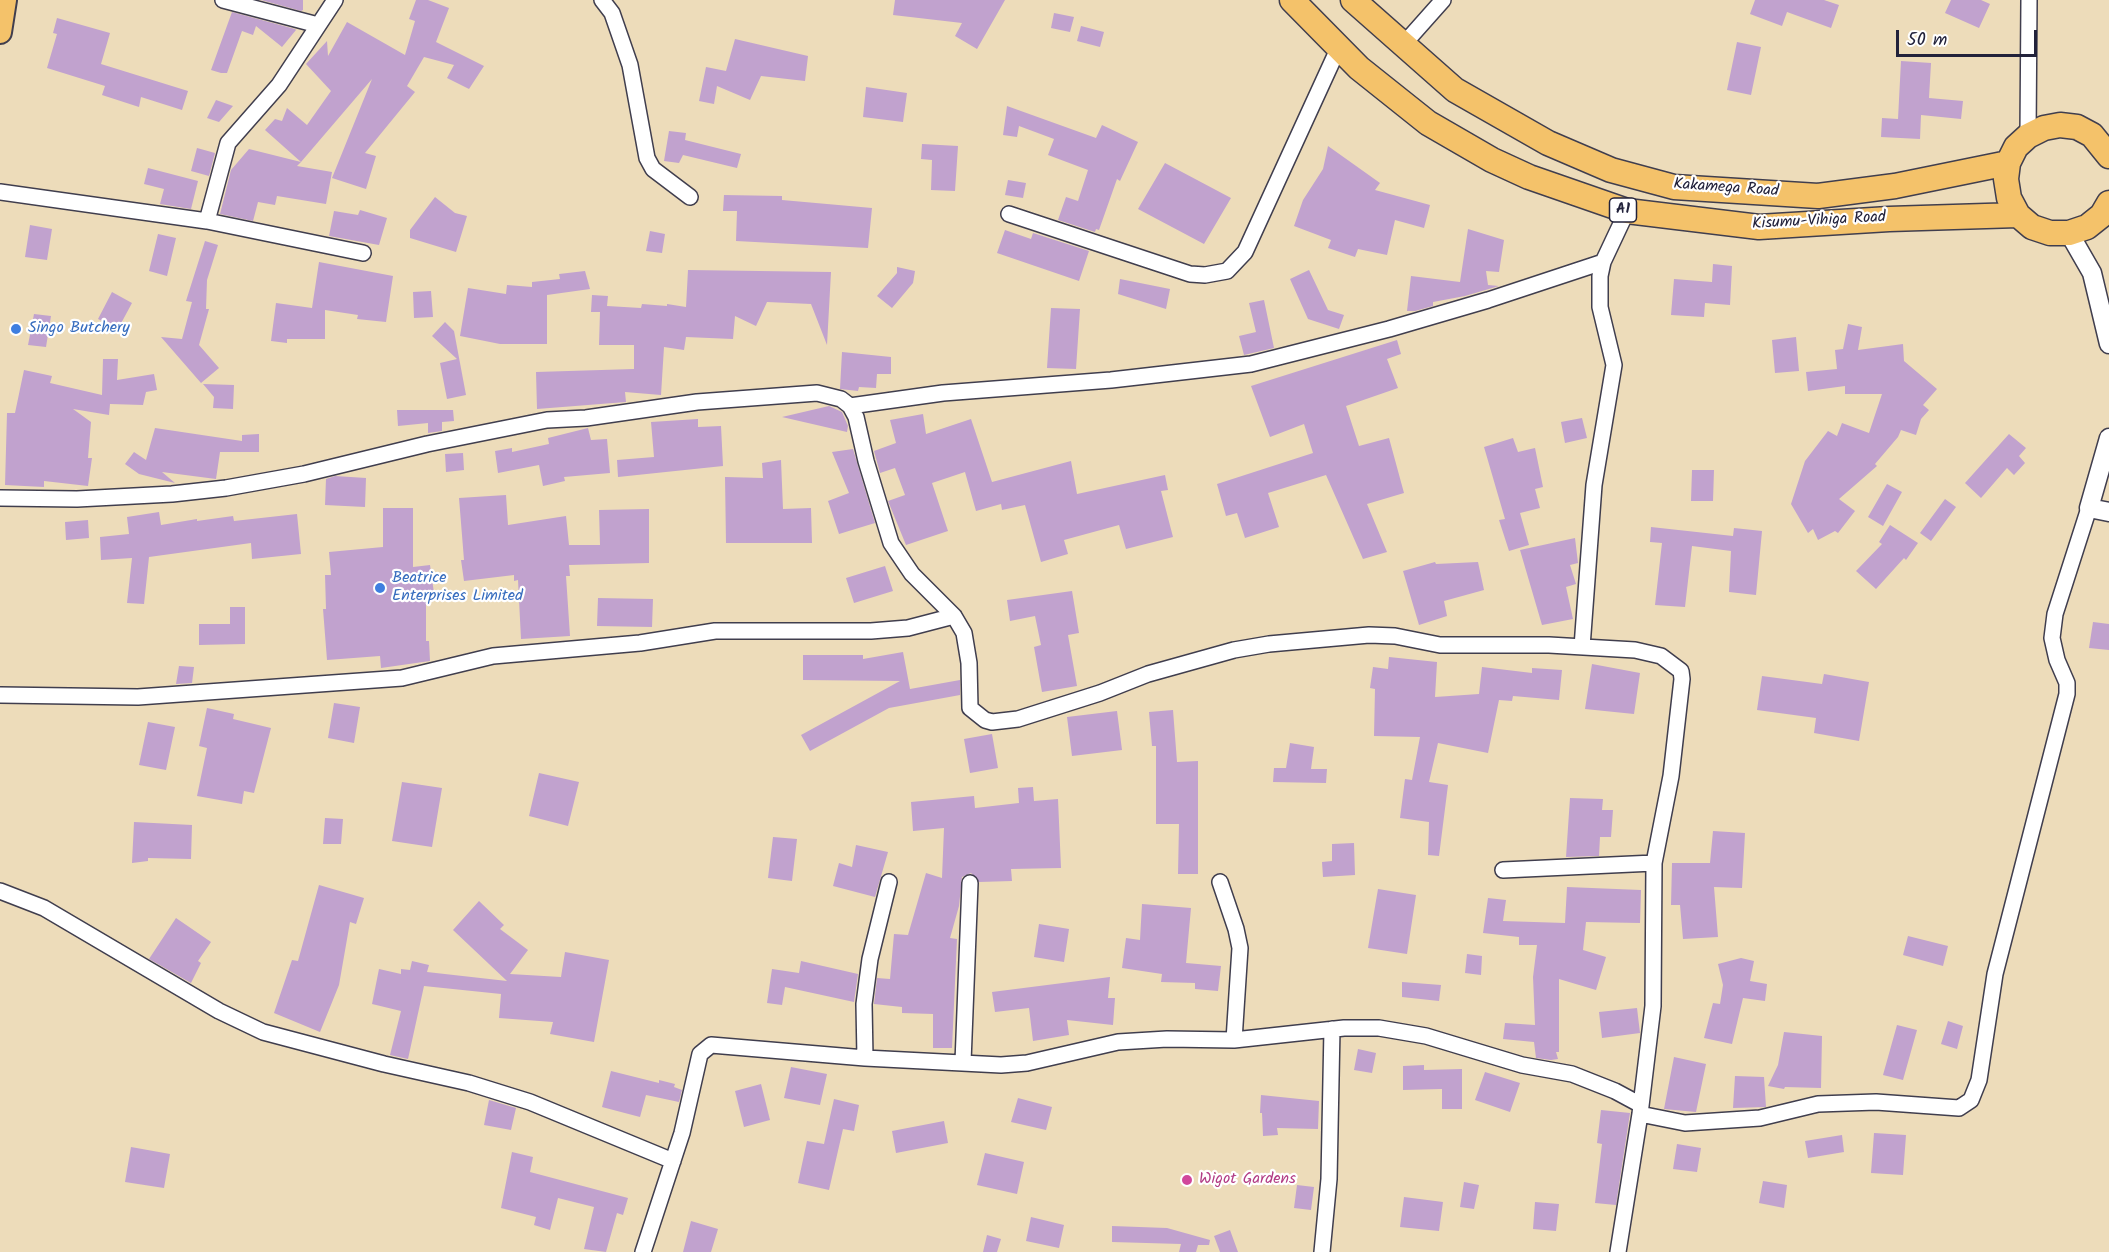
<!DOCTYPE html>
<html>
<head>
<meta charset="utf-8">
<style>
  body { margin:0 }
  #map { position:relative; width:2109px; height:1252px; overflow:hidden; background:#eddcba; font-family:Kalam,sans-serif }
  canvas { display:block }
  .scale { position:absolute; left:1896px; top:30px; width:141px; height:27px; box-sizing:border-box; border:3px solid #22223b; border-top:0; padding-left:8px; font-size:18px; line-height:21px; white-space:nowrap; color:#22223b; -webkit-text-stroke:4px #fff; paint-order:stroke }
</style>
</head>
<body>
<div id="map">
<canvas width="2109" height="1252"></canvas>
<div class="scale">50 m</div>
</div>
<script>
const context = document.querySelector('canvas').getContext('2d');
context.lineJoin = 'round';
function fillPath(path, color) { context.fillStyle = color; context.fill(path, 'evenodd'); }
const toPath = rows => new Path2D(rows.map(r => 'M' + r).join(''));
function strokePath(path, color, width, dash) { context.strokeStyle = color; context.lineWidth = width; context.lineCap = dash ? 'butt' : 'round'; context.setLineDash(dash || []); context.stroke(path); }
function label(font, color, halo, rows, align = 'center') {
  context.font = font + ' Kalam,sans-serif'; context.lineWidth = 4.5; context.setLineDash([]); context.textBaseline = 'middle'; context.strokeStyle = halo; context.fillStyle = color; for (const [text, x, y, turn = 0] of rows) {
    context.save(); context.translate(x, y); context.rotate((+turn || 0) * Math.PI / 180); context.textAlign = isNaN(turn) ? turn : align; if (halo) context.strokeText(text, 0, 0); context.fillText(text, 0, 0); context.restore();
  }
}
fillPath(toPath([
  [261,0,303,0,303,10,301,11],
  [416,0,428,0,449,8,436,42,484,66,469,89,447,78,454,65,424,57,407,86,415,92,365,153,376,156,366,189,332,178,372,79,301,162,265,130,275,119,282,121,287,108,307,125,331,91,306,64,327,41,328,56,347,22,405,55,415,21,409,19],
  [895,0,1005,0,977,49,955,36,962,23,893,15],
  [1755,0,1824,0,1839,5,1831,28,1787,12,1782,26,1750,14],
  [1951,0,1981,0,1990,4,1979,28,1945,13],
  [232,12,295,29,296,30,282,47,256,26,253,35,242,31,227,73,221,73,211,70],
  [1054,13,1074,17,1070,32,1051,28],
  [57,18,110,33,101,64,188,91,182,110,141,97,139,107,102,95,105,86,47,68,57,34,53,33],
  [1081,26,1104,32,1100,47,1077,41],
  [735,39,808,56,805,81,761,76,750,100,717,86,714,104,699,101,706,67,726,71],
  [1737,42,1761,47,1751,95,1727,90],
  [1901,61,1931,63,1929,98,1963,101,1961,119,1921,115,1920,139,1881,137,1882,118,1898,119],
  [866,87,907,93,903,122,863,117],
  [216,100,233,106,219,122,207,118],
  [1007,106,1096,138,1102,125,1138,142,1120,181,1117,179,1099,230,1096,229,1095,232,1058,220,1066,197,1078,201,1088,170,1048,155,1054,139,1019,126,1017,137,1003,135],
  [669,131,686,133,685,140,741,154,737,168,683,155,679,163,664,161],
  [922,144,958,146,955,191,931,190,932,160,921,159],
  [1328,146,1380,183,1375,190,1430,205,1424,228,1395,220,1387,255,1358,249,1355,257,1328,248,1331,240,1294,226,1303,200,1323,169],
  [197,148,215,153,209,176,191,171],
  [249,149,301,162,297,166,332,172,326,204,277,196,275,205,258,202,253,221,220,214,231,170],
  [1165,163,1231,198,1204,244,1138,209],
  [148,168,198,181,191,209,160,204,164,189,144,184],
  [1008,180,1026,183,1023,198,1005,195],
  [724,195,782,196,782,200,872,208,868,248,736,241,737,211,723,211],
  [435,197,455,213,467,216,456,252,410,238,410,230],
  [360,210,387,218,379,245,329,236,334,211,358,215],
  [30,225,52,229,47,260,25,257],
  [1468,229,1504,240,1499,272,1486,271,1488,285,1499,286,1465,296,1433,302,1433,306,1415,311,1407,311,1411,276,1460,282],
  [1005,230,1031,239,1033,233,1089,251,1079,281,997,253],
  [650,231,665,234,662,253,646,251],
  [158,234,176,238,167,276,149,271],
  [205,241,218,245,207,280,206,309,209,309,199,345,219,368,201,383,161,337,182,339,192,302,186,301],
  [319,262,393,276,386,322,357,319,358,315,325,310,325,339,287,339,287,343,271,341,276,303,312,308],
  [1713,264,1732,266,1730,305,1705,303,1704,317,1671,315,1674,279,1712,282],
  [897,267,915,271,913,283,892,308,877,296,897,273],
  [688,270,831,272,827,345,811,304,767,302,756,326,735,316,733,339,686,337,684,350,664,347,661,395,625,392,626,402,537,409,536,372,634,369,634,345,599,345,600,312,591,312,592,295,608,296,607,306,641,308,642,304,667,306,667,304,686,307],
  [1309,270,1328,310,1344,315,1339,329,1308,319,1290,279],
  [585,271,590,289,547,295,547,344,500,344,460,336,468,288,506,294,507,285,532,287,532,282,560,279,559,274],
  [1120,279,1170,289,1166,309,1118,294],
  [431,291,433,317,414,318,413,292],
  [112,292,132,303,118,329,98,319],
  [1264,300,1274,348,1244,355,1239,336,1256,332,1249,303],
  [1051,308,1080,309,1076,369,1047,368],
  [34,314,51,316,46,347,28,345],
  [445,322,454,331,466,395,447,399,440,363,457,359,432,336],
  [1848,324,1862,327,1858,350,1903,344,1904,361,1937,389,1923,405,1929,410,1921,419,1916,435,1901,430,1898,437,1875,464,1877,466,1839,499,1855,511,1838,533,1835,531,1818,540,1813,529,1808,533,1791,504,1805,461,1828,431,1837,436,1842,423,1869,433,1882,394,1845,394,1845,386,1808,391,1806,372,1837,369,1835,350,1843,349],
  [1796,337,1799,371,1775,373,1772,340],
  [1397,340,1401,354,1387,359,1398,388,1346,406,1359,446,1389,438,1404,493,1367,504,1387,552,1363,559,1326,475,1268,493,1279,527,1245,538,1237,513,1226,516,1217,484,1313,453,1304,424,1270,437,1251,386],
  [842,352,891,357,891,374,877,374,876,388,859,387,858,391,840,389],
  [103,359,118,359,117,380,154,374,157,390,146,392,143,405,110,404,109,415,73,409,91,422,88,458,92,458,88,486,44,481,44,487,5,485,7,413,15,413,24,370,52,376,50,383,102,395],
  [203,384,234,385,233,409,213,408,214,397],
  [829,406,842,412,848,426,847,432,782,417],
  [397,410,453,410,454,421,442,422,442,431,428,433,428,423,398,426],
  [923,414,926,434,971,419,992,482,1071,461,1077,494,1165,475,1168,490,1161,491,1173,537,1126,549,1119,525,1064,540,1068,554,1041,562,1025,505,1002,510,1001,504,976,511,965,472,932,483,948,531,906,545,888,501,905,495,895,468,880,473,874,451,896,443,890,420],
  [1582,418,1587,438,1565,443,1561,422],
  [698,419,698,427,721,426,723,466,618,477,617,460,654,457,651,422],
  [155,428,242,441,242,435,259,434,259,452,220,452,216,479,162,472,175,483,139,474,125,464,134,452,146,460],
  [588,428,591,440,607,439,610,473,564,477,565,481,543,486,539,465,498,473,495,451,512,448,512,452,549,444,548,438],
  [2009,434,2026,448,2019,456,2025,463,2014,475,2007,468,1981,498,1965,483],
  [1513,438,1518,452,1535,448,1543,487,1535,489,1540,508,1520,513,1529,545,1509,551,1499,520,1505,519,1484,447],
  [853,449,875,523,839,534,828,501,849,493,832,452],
  [463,453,464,470,446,472,445,454],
  [781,460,783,509,811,508,812,543,726,543,725,477,763,478,762,463],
  [1692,470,1714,470,1713,501,1691,501],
  [335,476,366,478,365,507,325,505,326,479],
  [1887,484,1902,492,1883,526,1868,517],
  [506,495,508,525,566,516,569,545,600,545,599,510,649,509,649,563,569,565,570,576,566,576,570,636,521,639,518,580,514,581,514,575,464,581,461,560,464,560,459,498],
  [1945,499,1956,507,1931,541,1920,533],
  [383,508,413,508,413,567,430,565,434,593,426,594,426,641,429,641,430,661,381,668,380,656,327,660,323,609,326,609,325,575,331,575,329,552,383,547],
  [159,512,161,525,197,519,197,521,233,516,234,521,297,514,301,554,252,559,251,543,149,557,144,604,127,603,132,558,101,560,100,537,129,534,127,517],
  [88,520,89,538,66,540,65,522],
  [1890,525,1918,543,1906,560,1904,558,1876,589,1856,571,1882,544,1879,542],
  [1651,527,1733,536,1734,528,1762,531,1756,595,1729,592,1731,551,1692,546,1685,607,1655,605,1662,543,1650,542],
  [1575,538,1578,563,1570,565,1576,584,1566,587,1573,619,1542,625,1520,550],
  [1435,562,1436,564,1478,562,1484,590,1444,601,1447,616,1419,625,1403,571],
  [885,566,893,591,854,603,846,578],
  [1072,591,1079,633,1068,635,1077,686,1042,692,1034,647,1041,645,1035,616,1010,621,1007,600],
  [598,598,653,599,652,627,597,626],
  [230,607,245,607,245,644,199,645,199,624,230,624],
  [2093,622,2109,624,2109,650,2089,648],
  [903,652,910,689,960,680,960,695,889,708,810,751,801,735,900,681,803,680,803,655,863,655,863,659],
  [1389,657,1437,662,1435,697,1479,694,1482,667,1532,673,1532,668,1562,670,1559,700,1513,696,1512,701,1499,700,1488,753,1438,743,1429,782,1448,785,1439,856,1428,855,1429,822,1400,818,1405,779,1412,780,1420,737,1374,736,1375,689,1370,688,1373,667,1388,669],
  [1592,664,1640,673,1634,714,1585,709],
  [179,666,194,667,192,683,176,684],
  [1824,674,1869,682,1859,741,1814,733,1816,718,1757,710,1762,676,1822,684],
  [334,703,360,707,354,743,328,738],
  [207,708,234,714,233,719,271,728,254,793,244,791,242,804,197,796,207,748,199,746],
  [1173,710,1177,762,1198,761,1198,874,1178,874,1179,824,1156,824,1156,746,1152,746,1149,712],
  [1117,711,1122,750,1072,756,1067,717],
  [148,722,175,727,166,770,139,765],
  [992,734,998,768,970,773,964,739],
  [1290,743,1314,747,1311,769,1327,769,1326,783,1273,782,1274,768,1286,768],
  [539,773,579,782,568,826,529,816],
  [402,782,442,788,432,847,392,841],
  [1033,787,1034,801,1058,799,1061,868,1011,869,1012,881,979,882,971,873,962,877,959,906,950,938,957,939,952,1048,933,1048,933,1014,902,1013,902,1007,874,1004,877,978,890,979,894,934,908,935,926,873,942,878,944,828,913,831,911,802,974,796,975,808,1019,803,1018,788],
  [1570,798,1603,799,1602,810,1613,810,1611,837,1600,837,1599,856,1566,857],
  [325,818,343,819,341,844,323,844],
  [134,822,192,825,191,859,148,858,148,861,132,863],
  [1713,831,1745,833,1742,888,1714,887,1718,937,1683,939,1680,905,1671,905,1672,863,1710,863],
  [773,837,797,839,792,881,768,878],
  [1354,843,1355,875,1323,877,1322,862,1332,861,1332,844],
  [856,845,888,852,875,897,833,886,839,863,852,867],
  [319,885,364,898,356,924,350,922,339,985,320,1032,274,1013,292,960,298,961],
  [1567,887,1641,890,1640,923,1586,922,1583,950,1606,957,1596,990,1559,979,1559,1052,1556,1052,1558,1059,1551,1060,1536,1058,1534,1042,1503,1039,1505,1023,1535,1025,1533,977,1537,945,1519,945,1519,937,1483,933,1488,898,1506,900,1503,921,1565,923],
  [1378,889,1416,895,1407,954,1368,948],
  [479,901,504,925,500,929,528,950,510,974,561,977,565,952,609,960,594,1042,550,1034,553,1022,499,1018,501,994,424,986,408,1059,390,1055,401,1011,372,1004,379,969,401,974,401,969,410,970,412,961,429,965,427,972,507,981,453,930],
  [1142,904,1191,908,1186,963,1221,966,1218,991,1195,989,1195,983,1161,982,1162,974,1122,968,1126,938,1140,940],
  [176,918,211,942,198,961,201,963,191,983,149,959],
  [1039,924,1069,929,1064,962,1034,957],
  [1908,936,1948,946,1943,966,1903,955],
  [1467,954,1482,956,1481,975,1465,973],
  [1741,958,1754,961,1750,981,1767,984,1765,1001,1743,998,1732,1044,1704,1038,1713,1003,1720,1004,1723,985,1718,964],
  [801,961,858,974,854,1002,785,987,782,1005,767,1003,772,969,799,973],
  [1110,977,1108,998,1115,998,1113,1025,1067,1020,1069,1035,1033,1041,1029,1008,995,1012,992,992],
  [1402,982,1441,985,1439,1001,1402,997],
  [1637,1008,1640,1033,1602,1038,1599,1012],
  [1948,1021,1963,1026,1957,1049,1941,1044],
  [1897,1025,1917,1030,1903,1080,1883,1075],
  [1784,1032,1822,1036,1821,1088,1785,1087,1784,1089,1768,1086,1778,1065],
  [1358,1049,1376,1053,1372,1073,1354,1070],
  [1674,1057,1706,1064,1696,1112,1664,1109],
  [1424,1065,1424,1070,1462,1069,1462,1109,1442,1109,1442,1089,1403,1090,1403,1066],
  [791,1067,827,1074,820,1105,784,1098],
  [611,1071,659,1083,659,1080,675,1084,674,1087,682,1090,679,1102,646,1095,640,1117,602,1107],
  [1485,1072,1520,1083,1510,1112,1475,1100],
  [1735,1076,1764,1077,1766,1107,1733,1108],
  [761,1084,770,1120,744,1127,735,1091],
  [1261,1095,1319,1101,1318,1129,1277,1128,1278,1135,1263,1136,1262,1113,1260,1113],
  [1018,1098,1052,1107,1046,1130,1011,1122],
  [834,1099,859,1105,854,1131,843,1129,829,1190,798,1183,807,1141,824,1144],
  [489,1100,516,1108,511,1130,484,1125],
  [1601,1110,1630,1113,1616,1205,1595,1203,1602,1144,1597,1143],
  [944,1121,948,1143,896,1153,892,1131],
  [1874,1133,1906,1135,1903,1175,1871,1173],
  [1842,1135,1844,1152,1808,1158,1805,1141],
  [1677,1144,1701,1148,1697,1172,1673,1169],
  [131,1147,170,1154,164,1188,125,1182],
  [512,1152,533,1157,530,1172,628,1198,623,1215,617,1213,606,1252,584,1249,594,1207,558,1198,550,1230,534,1225,536,1217,501,1208],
  [985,1153,1024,1162,1017,1194,977,1185],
  [1763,1181,1787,1185,1784,1208,1759,1203],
  [1464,1182,1479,1185,1474,1209,1460,1207],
  [1297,1185,1314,1187,1311,1210,1294,1208],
  [1404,1197,1443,1202,1439,1231,1400,1227],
  [1535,1202,1559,1204,1556,1231,1533,1229],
  [1031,1217,1064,1225,1059,1248,1026,1241],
  [691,1221,718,1229,711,1252,683,1252],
  [1112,1226,1167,1228,1210,1240,1209,1245,1198,1245,1196,1252,1179,1252,1181,1244,1112,1242],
  [1230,1230,1238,1252,1220,1252,1214,1236],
  [987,1235,1001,1239,997,1252,983,1252]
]), '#c1a2ce');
const minor = toPath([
  [223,0,318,25],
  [602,0,612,13,630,65,647,158,653,169,690,197],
  [1403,45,1443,0],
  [2028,136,2029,0],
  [0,192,207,221,228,143,279,85,335,0],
  [1009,214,1190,274,1205,275,1227,271,1245,252,1338,49],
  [207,221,363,253],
  [850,406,943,393,1111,380,1251,364,1389,329,1488,300,1603,262],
  [0,498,77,499,172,494,226,488,304,474,427,444,547,420,586,418,697,402,817,393,841,399,850,406,856,417,866,461,891,543,912,574,954,616,964,633,969,663,970,708,985,720,992,722,1018,719,1100,693,1148,674,1234,650,1269,644,1369,635,1395,636,1440,645,1549,645,1635,650,1661,656,1681,671,1682,679,1671,776,1654,863,1653,1006,1640,1114,1618,1252],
  [1582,647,1594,485,1614,365,1600,307,1600,276,1603,262,1627,211],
  [0,695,138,697,402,678,493,656,640,643,715,631,871,631,908,628,954,616],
  [1503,870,1654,863],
  [1220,882,1236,929,1240,948,1234,1040],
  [0,891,44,908,219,1011,263,1032,384,1064,469,1083,530,1102,673,1161],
  [865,1058,864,1004,870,959,889,882],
  [963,1062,970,883],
  [1640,1114,1685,1123,1760,1118,1818,1104,1876,1102,1959,1108,1971,1100,1979,1080,1995,974,2067,694,2067,683,2057,660,2052,638,2055,614,2089,508],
  [643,1252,682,1133,700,1054,711,1045,865,1058,1001,1065,1027,1063,1118,1042,1167,1039,1234,1040,1344,1028,1379,1028,1426,1036,1522,1065,1572,1074,1615,1091,1641,1105],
  [1322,1252,1329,1179,1332,1029]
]);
const tertiary = toPath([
  [2069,233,2092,273,2109,344],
  [2109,438,2089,508,2109,512]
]);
const primary = toPath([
  [0,32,5,0]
]);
const trunk = toPath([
  [1292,0,1359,68,1428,123,1492,160,1529,177,1627,211,1759,227,1889,219,2018,215],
  [1353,0,1455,90,1548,143,1611,170,1674,187,1818,196,1895,186,2008,163],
  [2109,156,2092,135,2077,127,2060,125,2044,128,2028,136,2016,147,2008,163,2006,179,2009,198,2018,215,2032,227,2050,233,2069,233,2087,227,2102,215,2109,203]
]);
strokePath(minor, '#403e4e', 18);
strokePath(tertiary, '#403e4e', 21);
strokePath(primary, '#403e4e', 26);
strokePath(trunk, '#403e4e', 27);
strokePath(minor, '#fff', 15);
strokePath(tertiary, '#fff', 18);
strokePath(primary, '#f4c26a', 22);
strokePath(trunk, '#f4c26a', 24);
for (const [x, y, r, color] of [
  [16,329,6,"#3f7fe0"],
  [380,588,6,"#3f7fe0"],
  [1187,1180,6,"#d1479c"]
]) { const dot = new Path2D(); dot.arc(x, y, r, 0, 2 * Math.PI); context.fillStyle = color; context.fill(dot); strokePath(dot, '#fff', 2); }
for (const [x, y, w] of [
  [1623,210,27]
]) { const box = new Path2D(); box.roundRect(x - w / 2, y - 12, w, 24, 4.5); context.fillStyle = '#fff'; context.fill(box); strokePath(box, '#22223b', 1.5); }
label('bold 15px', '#22223b', null, [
  ["A1",1623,210]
]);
label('16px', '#22223b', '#fff', [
  ["Kakamega Road",1726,189,4],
  ["Kisumu-Vihiga Road",1819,222,-3]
]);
label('16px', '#366cbe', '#fff', [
  ["Singo Butchery",28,329],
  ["Beatrice",392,579],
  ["Enterprises Limited",392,597]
], 'left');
label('16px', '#b23c85', '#fff', [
  ["Wigot Gardens",1199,1180]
], 'left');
</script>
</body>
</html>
